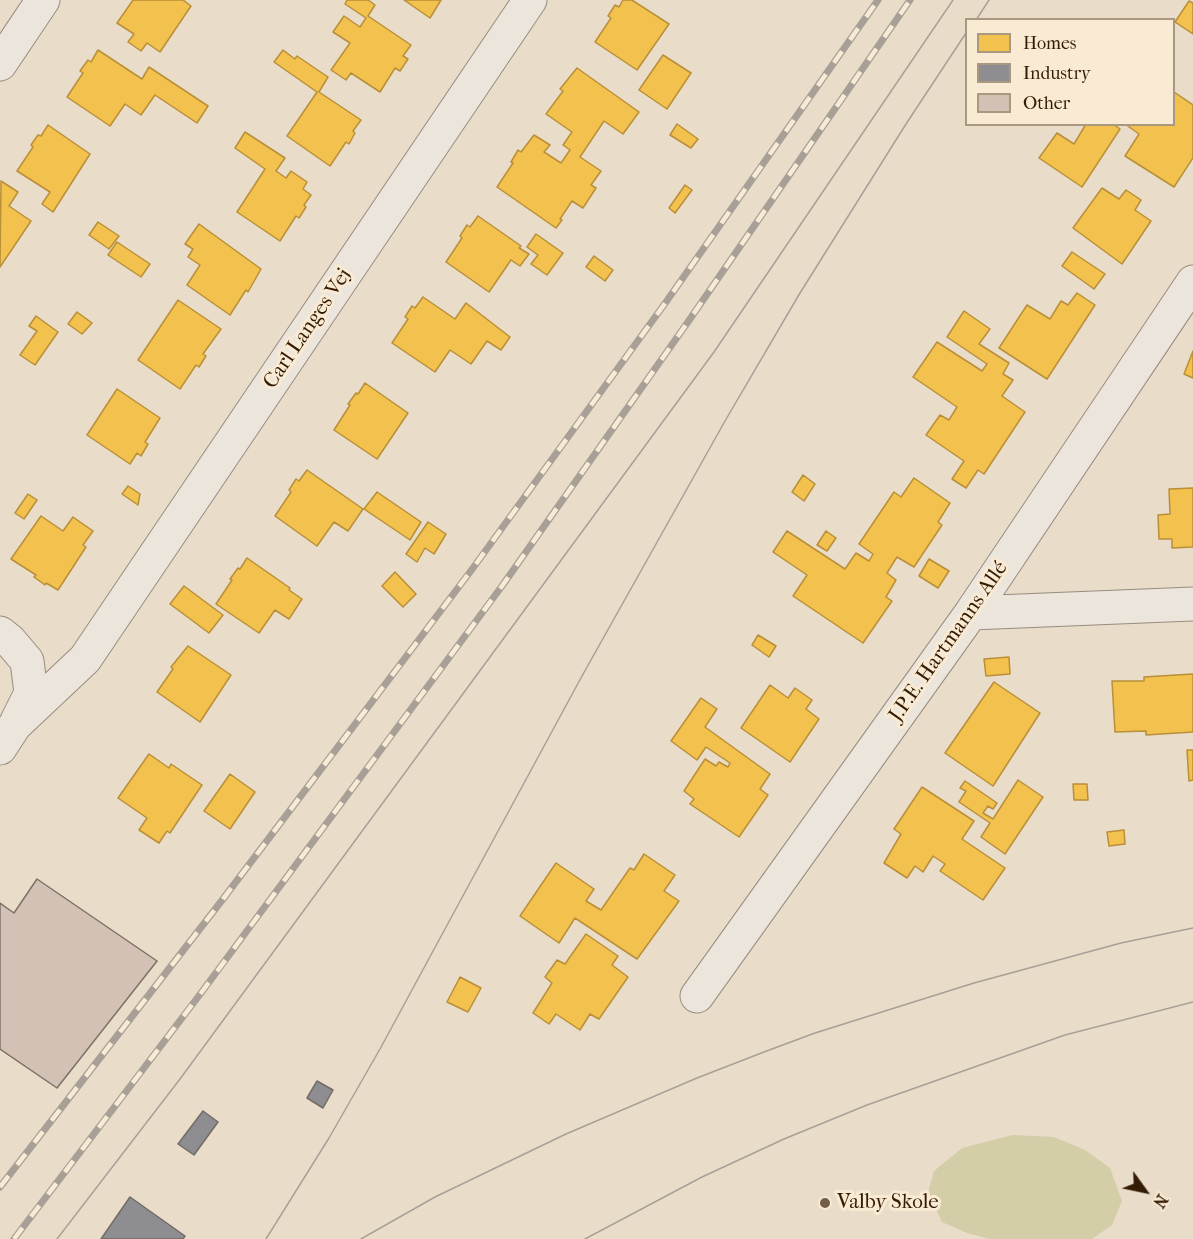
<!DOCTYPE html>
<html>
<head>
<meta charset="utf-8">
<style>
  body { margin:0 }
  #map { position:relative; width:1193px; height:1239px; overflow:hidden; background:#e9dcc9; font-family:"IM FELL French Canon",serif }
  canvas { display:block }
  .legend { position:absolute; left:965px; top:18px; width:210px; height:108px; box-sizing:border-box; background:#f9ead3; border:2px solid #aa9780; margin:0; padding:8px 10px; list-style:none; font-size:18px; color:#341b04 }
  .legend li { display:flex; align-items:center; gap:12px; height:30px }
  .legend b { width:30px; border:2px solid #aa9780 }
  .north { position:absolute; left:1115px; top:1161px; width:60px; height:60px; -webkit-text-stroke:4px #f9ead3; paint-order:stroke; rotate:123deg; font-size:16px; font-weight:700; line-height:24px; text-align:center; color:#341b04 }
  .north::after { content:''; display:block; margin:auto; width:21px; height:27px; background:#341b04; clip-path:polygon(50% 0,100% 100%,50% 72%,0 100%) }
</style>
</head>
<body>
<div id="map">
<canvas width="1193" height="1239"></canvas>
<ul class="legend">
<li><b style="height:16px;background:#f2c14e"></b>Homes</li>
<li><b style="height:16px;background:#8d8d92"></b>Industry</li>
<li><b style="height:16px;background:#d4c1b5"></b>Other</li>
</ul>
<div class="north">N</div>
</div>
<script>
const context = document.querySelector('canvas').getContext('2d');
context.lineJoin = 'round';
function fillPath(path, color) { context.fillStyle = color; context.fill(path, 'evenodd'); }
const toPath = rows => new Path2D(rows.map(r => 'M' + r).join(''));
function strokePath(path, color, width, dash) { context.strokeStyle = color; context.lineWidth = width; context.lineCap = dash ? 'butt' : 'round'; context.setLineDash(dash || []); context.stroke(path); }
function label(font, color, halo, rows, align = 'center') {
  context.font = font + ' "IM FELL French Canon",serif'; context.lineWidth = 6; context.setLineDash([]); context.textBaseline = 'middle'; context.strokeStyle = halo; context.fillStyle = color; for (const [text, x, y, turn = 0] of rows) {
    context.save(); context.translate(x, y); context.rotate((+turn || 0) * Math.PI / 180); context.textAlign = isNaN(turn) ? turn : align; if (halo) context.strokeText(text, 0, 0); context.fillText(text, 0, 0); context.restore();
  }
}
fillPath(toPath([
  [1013,1135,1054,1137,1085,1150,1110,1168,1122,1201,1112,1225,1092,1239,990,1239,967,1233,942,1222,928,1192,934,1171,962,1148]
]), '#d3cda8');
const homes = toPath([
  [133,0,183,0,191,6,160,52,147,43,141,51,128,42,134,34,117,23,133,0],
  [347,0,368,0,375,5,368,16,411,45,403,56,408,59,400,71,395,68,380,92,351,73,346,80,331,70,350,43,333,32,344,16,360,27,366,18,345,4,347,0],
  [404,0,441,0,430,18,404,0],
  [623,0,632,0,669,24,637,70,595,42,611,18,608,16,615,5,619,7,623,0],
  [1189,1,1193,3,1193,34,1175,22,1189,1],
  [98,50,142,79,149,67,208,106,197,123,155,95,141,115,125,104,110,126,67,97,83,73,80,71,88,60,91,62,98,50],
  [283,50,295,59,297,56,328,77,319,92,361,120,353,131,355,133,349,144,346,142,330,166,287,136,317,92,274,62,283,50],
  [663,55,691,73,667,109,639,90,663,55],
  [577,68,639,112,623,134,604,121,580,157,601,171,591,185,596,188,583,208,572,201,560,219,562,220,556,228,497,187,513,163,511,162,518,150,521,152,534,135,550,145,544,152,561,163,570,150,563,145,572,132,546,114,563,91,560,89,577,68],
  [1174,92,1193,105,1193,158,1174,187,1125,156,1139,134,1125,124,1174,124,1174,92],
  [677,124,698,139,691,148,670,135,677,124],
  [1086,124,1113,124,1120,129,1082,187,1039,158,1057,133,1074,144,1086,124],
  [48,125,90,154,53,212,42,204,50,192,17,171,33,147,31,145,38,135,41,136,48,125],
  [245,132,285,158,276,171,286,178,291,171,307,182,303,189,311,195,304,205,306,207,299,218,296,216,280,241,237,212,265,169,235,148,245,132],
  [1,181,18,192,9,206,31,221,0,267,1,181],
  [685,185,692,190,675,213,669,208,685,185],
  [1102,188,1119,199,1126,190,1141,200,1135,210,1151,221,1122,264,1073,228,1102,188],
  [478,216,521,246,519,248,529,254,520,266,511,260,489,292,446,262,462,238,460,236,467,225,470,227,478,216],
  [98,222,119,236,109,249,89,235,98,222],
  [199,224,261,269,248,292,246,290,230,315,187,285,200,265,188,257,193,249,185,244,199,224],
  [536,234,563,253,547,275,531,264,538,255,527,247,536,234],
  [117,242,150,264,141,277,108,255,117,242],
  [1072,252,1105,274,1094,289,1062,266,1072,252],
  [594,256,613,270,605,281,586,267,594,256],
  [1077,293,1095,305,1047,379,999,348,1027,305,1050,319,1061,301,1068,305,1077,293],
  [423,297,455,319,466,303,510,337,501,350,487,341,471,364,450,350,435,372,392,343,408,319,405,317,412,306,415,308,423,297],
  [178,300,221,329,203,354,206,356,199,367,196,365,180,389,138,360,178,300],
  [964,311,990,329,979,344,1009,363,1003,374,1013,380,1002,396,1025,412,984,474,978,470,966,488,952,479,964,461,926,435,940,415,949,420,957,407,913,377,937,342,982,371,987,364,947,337,964,311],
  [77,312,92,323,82,334,68,324,77,312],
  [36,316,58,332,35,365,20,355,37,331,29,326,36,316],
  [1193,351,1193,378,1184,374,1193,351],
  [365,383,408,413,377,459,334,430,350,405,348,404,356,393,358,394,365,383],
  [117,389,160,418,145,442,148,444,141,456,137,453,130,464,87,435,117,389],
  [307,470,363,509,348,531,334,522,317,546,275,516,291,492,289,490,296,479,299,481,307,470],
  [803,475,815,484,804,501,792,492,803,475],
  [914,478,950,503,938,522,942,525,914,567,897,557,887,573,896,580,886,597,892,601,863,643,793,596,807,575,773,552,787,531,845,569,856,553,869,561,873,554,859,544,894,492,901,497,914,478],
  [128,486,140,494,138,505,122,494,128,486],
  [1193,488,1193,547,1172,548,1172,539,1159,539,1158,515,1170,514,1169,489,1193,488],
  [377,492,421,522,410,540,364,509,377,492],
  [28,494,37,500,24,519,15,513,28,494],
  [41,516,63,531,73,517,93,531,83,545,86,547,58,590,46,583,45,585,34,577,36,575,11,559,41,516],
  [428,522,446,534,434,554,425,548,417,562,406,554,428,522],
  [826,531,836,538,827,551,817,545,826,531],
  [247,558,290,588,289,590,302,599,289,619,275,610,259,633,216,604,232,580,230,579,238,568,240,569,247,558],
  [929,559,949,571,938,588,919,576,929,559],
  [395,572,416,594,403,607,382,586,395,572],
  [184,586,223,615,209,633,170,604,184,586],
  [758,635,776,646,769,657,752,645,758,635],
  [188,646,231,675,200,722,157,692,173,669,171,667,188,646],
  [1009,657,1010,674,986,676,984,659,1009,657],
  [1193,674,1193,732,1146,735,1146,731,1115,732,1112,681,1144,681,1144,677,1193,674],
  [994,682,1040,713,993,786,945,753,994,682],
  [770,685,788,698,795,688,812,700,806,709,819,719,790,762,741,728,770,685],
  [701,698,717,709,705,727,770,774,760,789,768,795,739,837,690,804,694,799,684,791,705,759,716,766,719,762,728,767,730,763,706,747,697,760,671,741,701,698],
  [1187,750,1193,750,1193,780,1189,781,1187,750],
  [149,754,169,768,171,764,202,785,170,833,167,831,159,843,139,830,147,818,118,798,149,754],
  [230,774,255,792,230,829,204,811,230,774],
  [1018,780,1043,797,1005,854,981,837,990,823,959,802,966,791,960,788,965,781,997,803,993,809,988,806,983,813,993,819,1018,780],
  [1073,784,1087,784,1088,800,1074,800,1073,784],
  [922,787,974,821,962,839,1005,868,983,900,940,871,945,864,933,856,923,872,915,866,907,878,884,863,901,834,894,829,922,787],
  [1124,830,1125,844,1109,846,1107,832,1124,830],
  [644,854,675,875,664,891,679,901,637,959,575,918,559,943,520,916,556,863,594,889,586,901,601,910,630,868,634,870,644,854],
  [586,934,618,956,612,965,628,977,599,1019,590,1014,580,1030,556,1014,549,1024,533,1013,552,983,545,977,557,960,565,964,586,934],
  [460,977,481,988,468,1012,447,1002,460,977]
]);
fillPath(homes, '#f2c14e');
strokePath(homes, '#b98f38', 1.5);
const industry = toPath([
  [317,1081,333,1090,323,1108,307,1098,317,1081],
  [203,1111,218,1122,194,1155,178,1144,203,1111],
  [130,1197,185,1236,183,1239,101,1239,130,1197]
]);
fillPath(industry, '#8d8d92');
strokePath(industry, '#726b67', 1.5);
const building = toPath([
  [37,879,157,961,57,1088,0,1049,0,903,14,913,37,879]
]);
fillPath(building, '#d4c1b5');
strokePath(building, '#7d7265', 1.5);
const minor = toPath([
  [0,64,43,0],
  [971,613,1193,604],
  [0,633,10,641,27,661,31,693,17,721],
  [0,748,15,725,85,659,530,0],
  [697,996,971,613,1193,282]
]);
strokePath(minor, '#978c7f', 35);
strokePath(minor, '#ece5dc', 33);
strokePath(toPath([
  [976,20,989,0],
  [57,1239,180,1079,714,352,953,0],
  [266,1239,329,1138,380,1049,582,676,725,421,800,293,906,124,966,33],
  [361,1239,435,1197,566,1134,697,1078,764,1052,815,1033,974,983,1121,943,1193,928],
  [585,1239,702,1177,784,1139,867,1105,1065,1035,1193,1002]
]), '#a8a097', 1.5);
const rail = toPath([
  [0,1187,223,899,473,568,666,302,878,0],
  [14,1239,201,993,502,586,690,319,910,0]
]);
strokePath(rail, '#a8a097', 7);
strokePath(rail, '#f9ead3', 4.5, [14]);
for (const [x, y, r, color] of [
  [825,1203,6,"#735f49"]
]) { const dot = new Path2D(); dot.arc(x, y, r, 0, 2 * Math.PI); context.fillStyle = color; context.fill(dot); strokePath(dot, '#f9ead3', 2); }
label('21px', '#341b04', '#f9ead3', [
  ["Carl Langes Vej",308,329,-56],
  ["J.P.E. Hartmanns Allé",949,642,-55]
]);
label('21px', '#341b04', '#f9ead3', [
  ["Valby Skole",837,1203]
], 'left');
</script>
</body>
</html>
